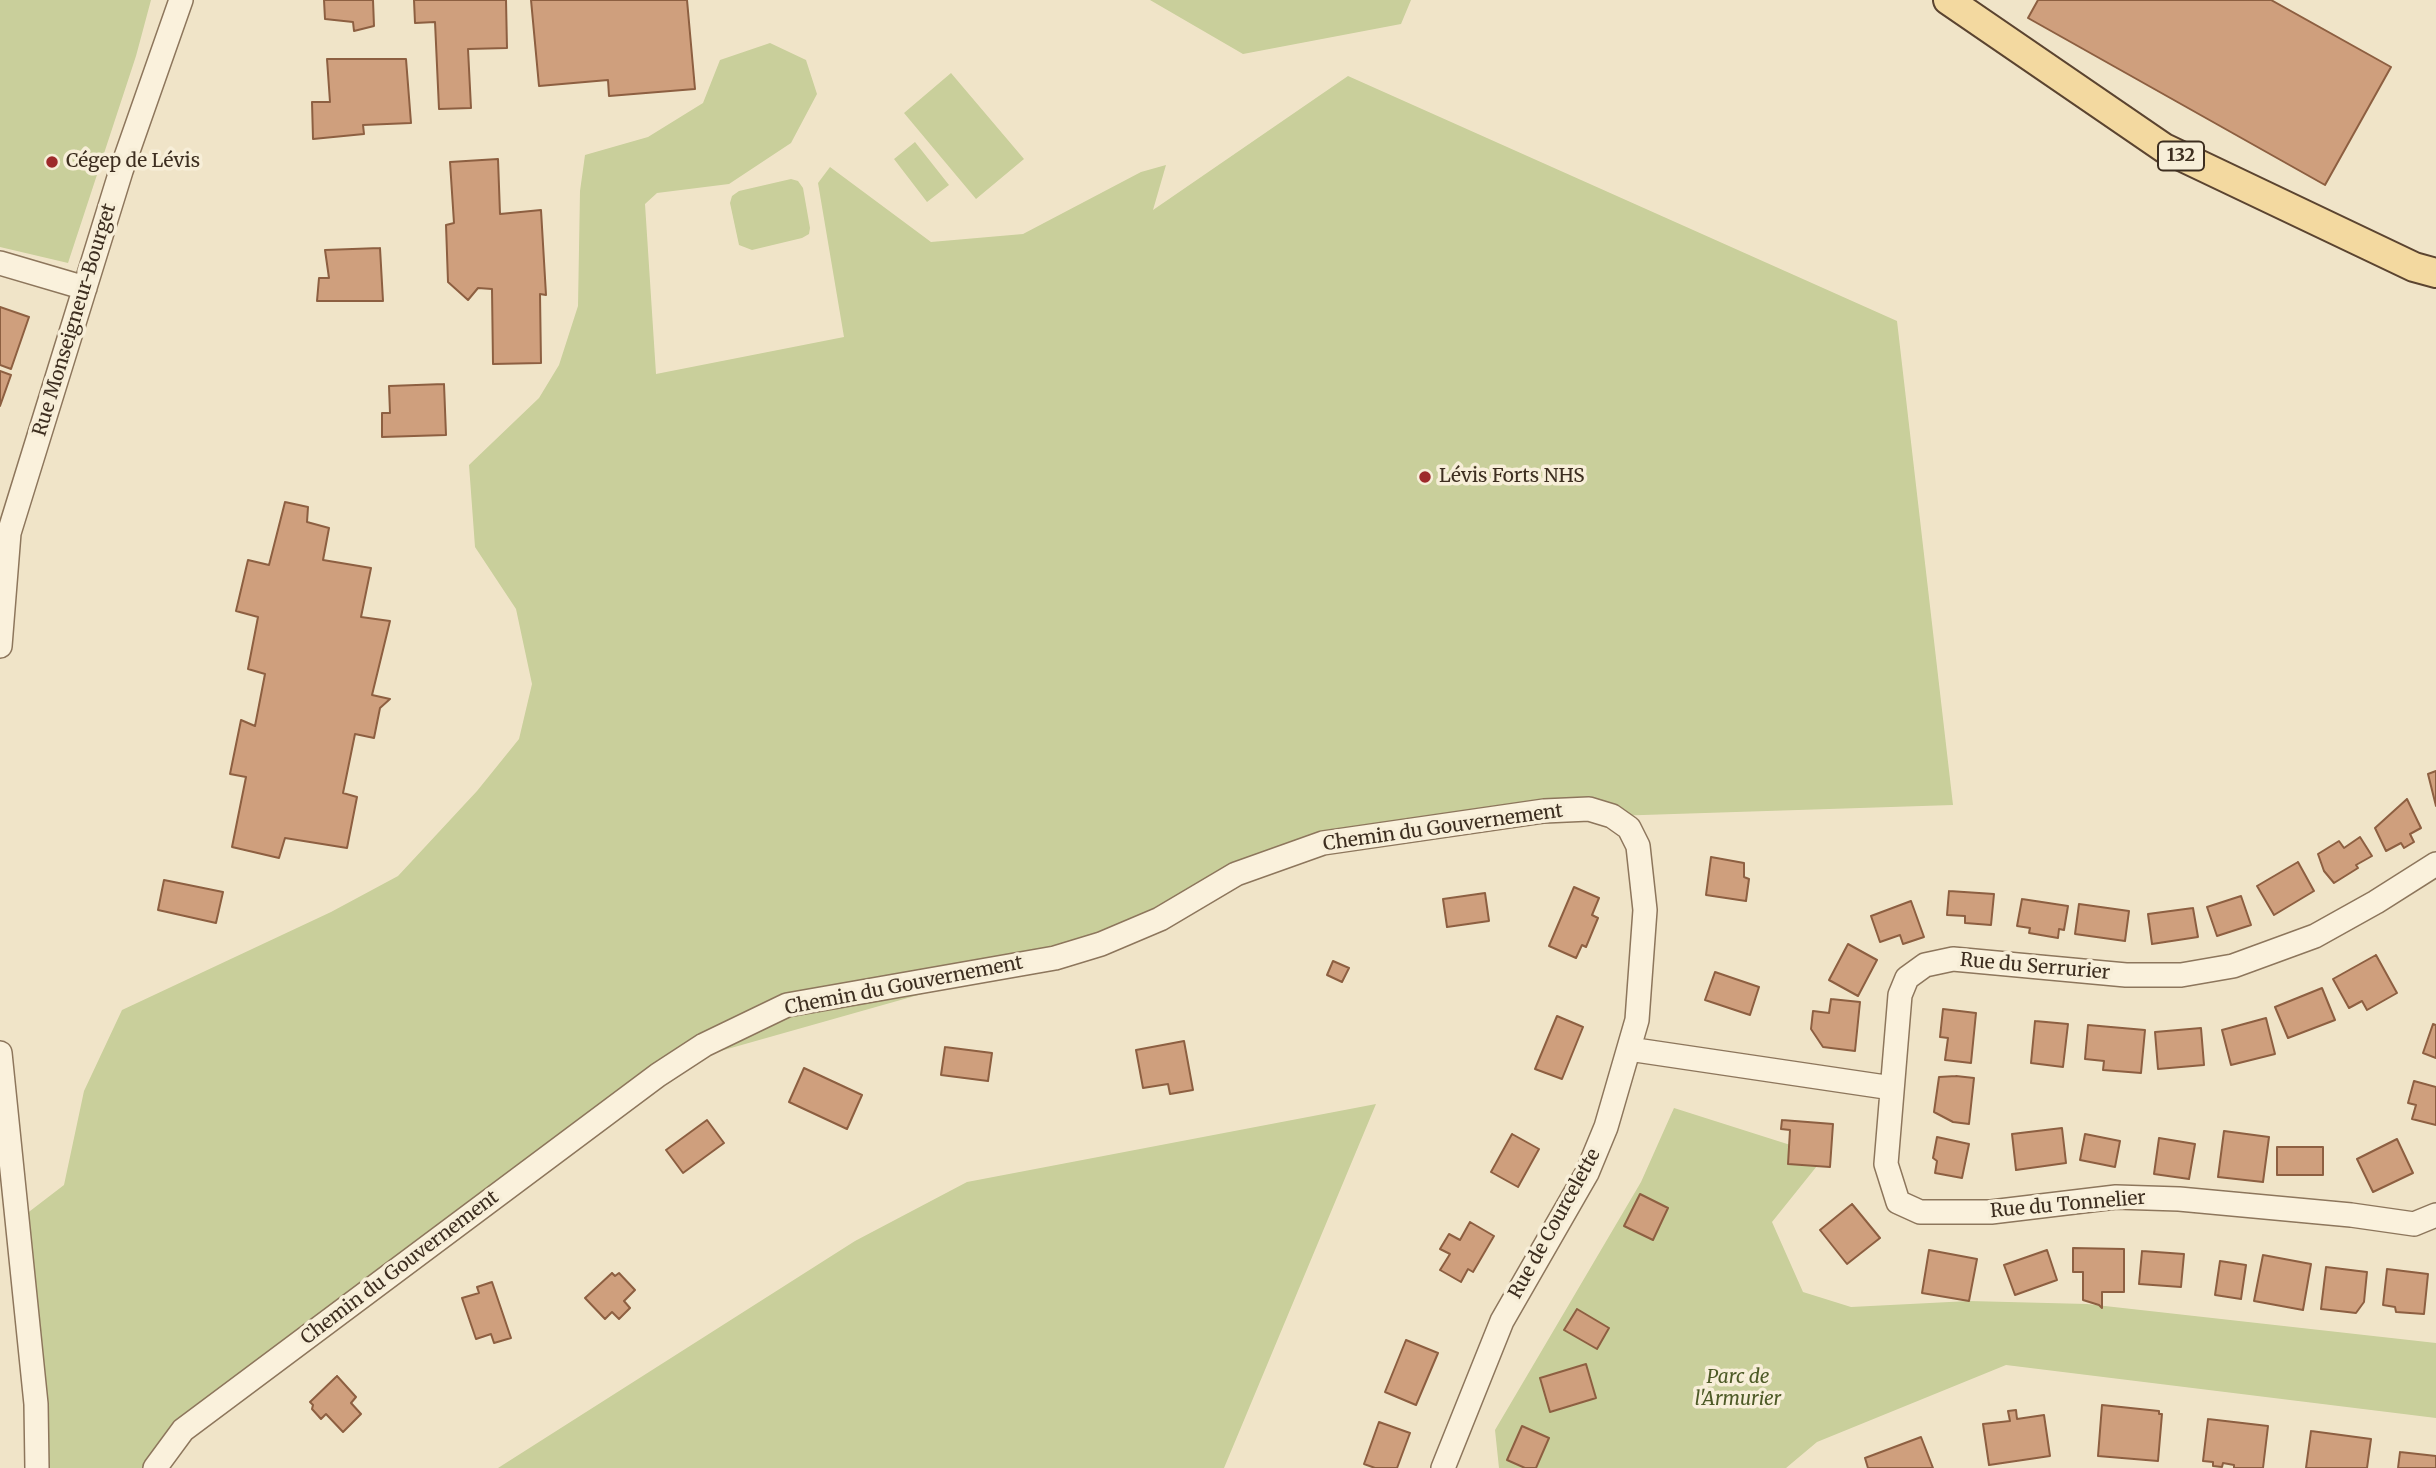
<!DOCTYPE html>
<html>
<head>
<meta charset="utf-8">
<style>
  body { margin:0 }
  canvas { display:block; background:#f0e4c8 }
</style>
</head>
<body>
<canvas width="2436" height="1468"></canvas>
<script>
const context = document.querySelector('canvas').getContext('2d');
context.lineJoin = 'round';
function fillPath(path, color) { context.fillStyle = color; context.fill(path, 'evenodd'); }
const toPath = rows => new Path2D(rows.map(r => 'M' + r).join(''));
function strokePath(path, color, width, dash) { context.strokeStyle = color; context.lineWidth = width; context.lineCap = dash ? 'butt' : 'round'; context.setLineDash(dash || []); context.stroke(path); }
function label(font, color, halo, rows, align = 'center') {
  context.font = font + ' Merriweather,serif'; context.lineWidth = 7; context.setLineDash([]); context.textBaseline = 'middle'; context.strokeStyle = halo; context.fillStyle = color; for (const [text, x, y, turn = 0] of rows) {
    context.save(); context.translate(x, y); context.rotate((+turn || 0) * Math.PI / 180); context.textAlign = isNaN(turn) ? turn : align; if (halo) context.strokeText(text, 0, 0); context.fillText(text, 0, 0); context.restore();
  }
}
fillPath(toPath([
  [0,0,151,0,136,56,68,263,0,247],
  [1150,0,1411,0,1401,24,1243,54],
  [770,43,806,60,817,94,791,143,729,184,657,193,645,204,656,374,844,337,818,183,830,167,931,242,1023,234,1141,172,1166,165,1153,210,1348,76,1897,321,1953,805,1612,816,1323,843,1160,919,989,975,685,1061,191,1429,155,1468,37,1468,17,1221,64,1185,84,1091,122,1010,331,912,398,876,477,791,519,739,532,684,516,609,475,547,469,465,539,398,559,365,578,306,580,191,585,155,648,137,703,103,720,60],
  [951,73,1024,159,976,199,904,113],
  [915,142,949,185,927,202,894,159],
  [791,179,798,181,803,188,810,228,809,234,802,238,752,250,739,245,730,203,732,196,739,191],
  [1376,1104,1224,1468,498,1468,855,1241,967,1182],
  [1674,1108,1825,1156,1772,1222,1803,1292,1851,1307,1969,1301,2087,1304,2436,1343,2436,1418,2006,1365,1817,1442,1786,1468,1499,1468,1495,1430,1641,1182]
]), '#c9cf9b');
const building = toPath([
  [324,0,373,0,374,26,354,31,353,22,325,19,324,0],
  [414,0,506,0,507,48,468,49,471,108,439,109,435,22,415,23,414,0],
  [531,0,687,0,695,89,609,96,608,80,539,86,531,0],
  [2038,0,2271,0,2391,67,2325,185,2028,18,2038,0],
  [327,59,406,59,411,123,363,125,364,134,313,139,312,102,330,102,327,59],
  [498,159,500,214,541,210,546,295,540,294,541,363,493,364,492,289,478,288,468,300,448,282,446,225,454,223,450,162,498,159],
  [380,248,383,301,317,301,319,278,329,278,325,250,380,248],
  [0,307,29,317,11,369,0,365,0,307],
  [0,371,11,375,0,406,0,371],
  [444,384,446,435,382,437,382,413,390,413,389,386,444,384],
  [285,502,308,507,307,522,329,528,323,560,371,568,361,617,390,621,372,695,390,699,380,708,374,738,355,734,343,793,357,797,347,848,285,838,279,858,232,847,246,777,230,774,241,720,255,726,265,674,248,669,258,617,236,611,248,560,269,565,285,502],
  [2436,771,2436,806,2428,774,2436,771],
  [2407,799,2421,828,2410,834,2414,842,2404,848,2401,843,2386,851,2375,828,2407,799],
  [2360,837,2372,856,2356,865,2358,868,2334,883,2324,871,2318,854,2339,841,2344,848,2360,837],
  [1711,857,1744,863,1744,877,1749,879,1746,901,1706,895,1711,857],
  [2298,862,2314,891,2274,915,2257,886,2298,862],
  [164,880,223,892,216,923,158,910,164,880],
  [1574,887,1599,898,1592,915,1598,918,1586,947,1582,945,1576,958,1549,946,1574,887],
  [1949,891,1994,894,1991,925,1965,923,1965,916,1947,915,1949,891],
  [1485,893,1489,921,1447,927,1443,899,1485,893],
  [2241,896,2251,925,2217,936,2207,907,2241,896],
  [2022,899,2068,906,2064,930,2059,929,2058,938,2029,933,2030,928,2017,926,2022,899],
  [1911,901,1924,937,1903,944,1900,935,1880,942,1871,916,1911,901],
  [2079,904,2129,911,2125,941,2075,934,2079,904],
  [2193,908,2198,937,2152,944,2148,914,2193,908],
  [1848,944,1877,960,1858,996,1829,980,1848,944],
  [2376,955,2397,993,2367,1010,2362,1001,2349,1008,2333,979,2376,955],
  [1333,961,1349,968,1342,982,1327,975,1333,961],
  [1715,972,1759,987,1750,1015,1705,1000,1715,972],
  [2322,988,2335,1020,2288,1038,2275,1007,2322,988],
  [1831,999,1860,1002,1855,1051,1823,1047,1811,1029,1813,1011,1829,1013,1831,999],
  [1943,1009,1976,1013,1971,1063,1945,1060,1948,1038,1940,1037,1943,1009],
  [1557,1016,1583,1027,1562,1079,1535,1069,1557,1016],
  [2266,1018,2275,1054,2231,1065,2222,1030,2266,1018],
  [2035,1021,2068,1024,2063,1067,2031,1063,2035,1021],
  [2433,1024,2436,1025,2436,1058,2423,1053,2433,1024],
  [2088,1025,2145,1030,2141,1073,2103,1070,2104,1061,2085,1059,2088,1025],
  [2201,1028,2204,1065,2158,1069,2155,1032,2201,1028],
  [1184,1041,1193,1090,1170,1094,1168,1084,1143,1088,1136,1050,1184,1041],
  [945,1047,992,1053,988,1081,941,1075,945,1047],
  [804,1068,862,1095,847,1129,789,1102,804,1068],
  [1956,1076,1974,1078,1969,1124,1953,1122,1934,1112,1939,1077,1956,1076],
  [2414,1081,2436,1087,2436,1125,2412,1119,2416,1105,2408,1103,2414,1081],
  [707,1120,724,1143,683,1173,666,1150,707,1120],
  [1782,1120,1833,1124,1830,1167,1788,1164,1790,1130,1781,1129,1782,1120],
  [2062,1128,2066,1163,2016,1170,2012,1134,2062,1128],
  [2224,1131,2269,1137,2263,1182,2218,1177,2224,1131],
  [1512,1134,1539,1149,1518,1187,1491,1172,1512,1134],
  [2085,1134,2120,1141,2115,1167,2080,1160,2085,1134],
  [1937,1137,1969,1144,1962,1178,1935,1173,1937,1161,1933,1158,1937,1137],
  [2159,1138,2195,1144,2189,1179,2154,1174,2159,1138],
  [2397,1139,2413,1173,2373,1192,2357,1159,2397,1139],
  [2277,1147,2323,1147,2323,1175,2277,1175,2277,1147],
  [1640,1194,1668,1208,1653,1240,1624,1226,1640,1194],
  [1852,1204,1880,1238,1847,1264,1820,1230,1852,1204],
  [1470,1222,1494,1236,1473,1272,1468,1269,1461,1282,1440,1270,1450,1254,1440,1249,1449,1234,1460,1240,1470,1222],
  [2073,1248,2124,1249,2124,1292,2102,1292,2102,1308,2099,1305,2083,1300,2083,1272,2073,1272,2073,1248],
  [1929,1250,1977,1259,1969,1301,1922,1293,1929,1250],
  [2047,1250,2057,1280,2015,1295,2004,1265,2047,1250],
  [2142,1251,2184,1254,2181,1287,2139,1284,2142,1251],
  [2263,1255,2311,1264,2303,1310,2254,1301,2263,1255],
  [2220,1261,2246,1265,2241,1299,2215,1295,2220,1261],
  [2326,1267,2367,1272,2364,1302,2356,1313,2321,1309,2326,1267],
  [2387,1269,2428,1274,2424,1314,2396,1312,2395,1307,2383,1305,2387,1269],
  [612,1273,615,1276,619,1273,635,1290,624,1301,630,1308,619,1319,612,1312,605,1319,585,1298,612,1273],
  [492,1282,511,1338,494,1343,491,1334,476,1339,462,1298,479,1293,477,1287,492,1282],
  [1577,1309,1609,1328,1597,1349,1564,1330,1577,1309],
  [1406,1340,1438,1353,1416,1405,1385,1392,1406,1340],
  [1586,1364,1596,1398,1550,1412,1540,1378,1586,1364],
  [337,1376,356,1397,351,1403,361,1414,343,1432,326,1414,321,1419,312,1409,313,1405,310,1402,337,1376],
  [2102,1405,2159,1411,2159,1414,2162,1414,2158,1461,2098,1456,2102,1405],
  [2016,1410,2017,1419,2044,1415,2050,1456,1989,1465,1983,1424,2010,1421,2008,1411,2016,1410],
  [2208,1419,2268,1426,2263,1468,2234,1468,2234,1465,2223,1463,2222,1467,2213,1466,2213,1462,2203,1461,2208,1419],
  [1379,1422,1410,1433,1397,1468,1375,1468,1364,1464,1379,1422],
  [1522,1426,1549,1438,1536,1468,1525,1468,1507,1460,1522,1426],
  [2311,1431,2371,1439,2367,1468,2306,1468,2311,1431],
  [1921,1437,1933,1468,1868,1468,1865,1458,1921,1437],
  [2400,1452,2436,1456,2436,1468,2398,1468,2400,1452]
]);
fillPath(building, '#cf9f7d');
strokePath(building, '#8d5f41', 2);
const minor = toPath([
  [0,263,85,288],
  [0,646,9,533,121,171,181,0],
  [2436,864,2376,902,2315,936,2233,966,2181,975,2126,975,1953,959,1925,965,1907,978,1900,995,1886,1164,1898,1202,1920,1212,1991,1212,2116,1197,2179,1199,2351,1215,2414,1224,2436,1215],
  [1629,1049,1892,1088],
  [0,1053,36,1404,37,1468],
  [155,1468,183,1430,658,1075,704,1045,787,1005,1055,958,1101,944,1160,919,1236,874,1323,843,1544,811,1589,809,1612,816,1629,828,1638,846,1645,910,1637,1020,1606,1127,1587,1173,1502,1321,1443,1468]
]);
const major = toPath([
  [1948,0,2164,148,2414,267,2436,273]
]);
strokePath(minor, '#8d765c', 26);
strokePath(major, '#5b4430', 32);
strokePath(minor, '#faf1dc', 23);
strokePath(major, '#f3d9a0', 28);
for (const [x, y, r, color] of [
  [52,162,7,"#9e2a2b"],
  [1425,477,7,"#9e2a2b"]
]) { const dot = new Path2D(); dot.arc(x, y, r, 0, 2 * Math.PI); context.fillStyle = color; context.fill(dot); strokePath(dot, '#f7eed8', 2.5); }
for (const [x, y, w] of [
  [2181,156,46]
]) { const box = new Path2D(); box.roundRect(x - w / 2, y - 14.5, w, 29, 5); context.fillStyle = '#f7eed8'; context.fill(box); strokePath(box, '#3d2e20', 2); }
label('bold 18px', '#3d2e20', null, [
  ["132",2181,156]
]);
label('19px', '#3d2e20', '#f7eed8', [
  ["Cégep de Lévis",66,162],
  ["Lévis Forts NHS",1439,477]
], 'left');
label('19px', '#3d2e20', '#f7eed8', [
  ["Rue Monseigneur-Bourget",75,320,-73],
  ["Chemin du Gouvernement",1443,828,-8],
  ["Rue du Serrurier",2035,967,5],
  ["Chemin du Gouvernement",904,986,-11],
  ["Rue du Tonnelier",2068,1205,-5],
  ["Rue de Courcelette",1555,1224,-61],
  ["Chemin du Gouvernement",400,1268,-37]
]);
label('italic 19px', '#4d5a26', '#f7eed8', [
  ["Parc de",1738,1378],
  ["l'Armurier",1738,1400]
]);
</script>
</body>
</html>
